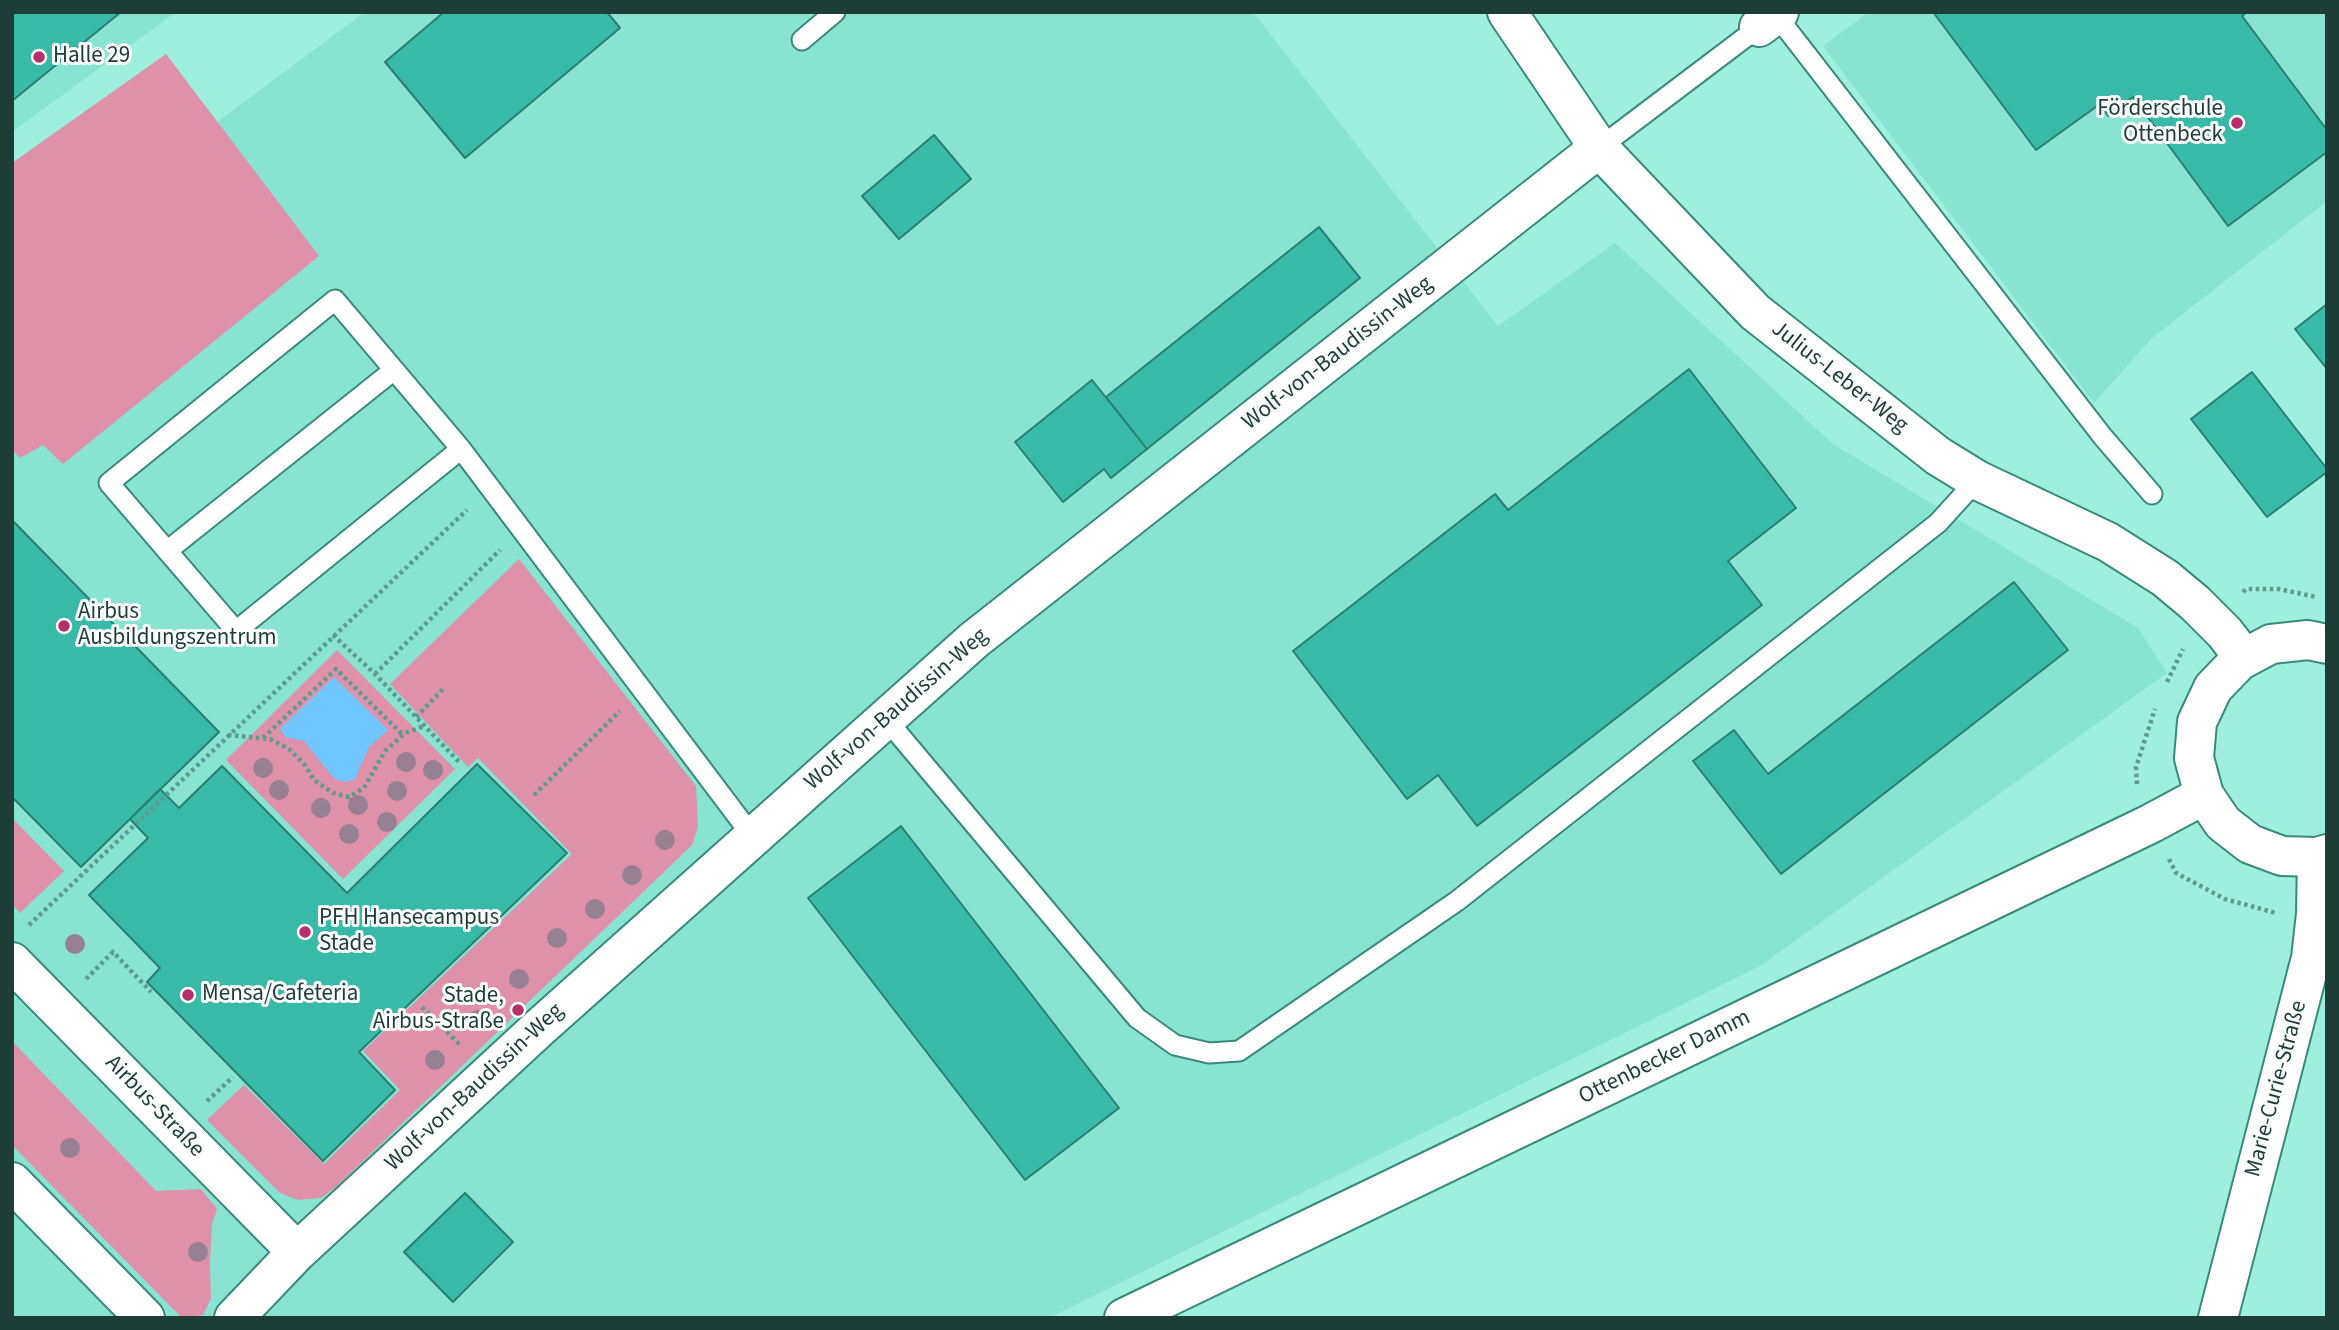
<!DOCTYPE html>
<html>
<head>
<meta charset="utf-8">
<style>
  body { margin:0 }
  #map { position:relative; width:2339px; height:1330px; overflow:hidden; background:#9eefde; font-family:"Source Sans 3",sans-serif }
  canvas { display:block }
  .frame { position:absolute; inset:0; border:14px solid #1c3e37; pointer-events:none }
</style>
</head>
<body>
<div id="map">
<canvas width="2339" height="1330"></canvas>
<div class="frame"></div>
</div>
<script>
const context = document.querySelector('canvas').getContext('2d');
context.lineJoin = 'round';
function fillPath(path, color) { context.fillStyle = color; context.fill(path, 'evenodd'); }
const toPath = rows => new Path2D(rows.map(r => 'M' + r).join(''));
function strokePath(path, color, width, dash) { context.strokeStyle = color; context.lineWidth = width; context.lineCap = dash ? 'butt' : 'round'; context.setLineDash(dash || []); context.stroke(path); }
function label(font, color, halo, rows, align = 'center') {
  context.font = font + ' "Source Sans 3",sans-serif'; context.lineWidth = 6; context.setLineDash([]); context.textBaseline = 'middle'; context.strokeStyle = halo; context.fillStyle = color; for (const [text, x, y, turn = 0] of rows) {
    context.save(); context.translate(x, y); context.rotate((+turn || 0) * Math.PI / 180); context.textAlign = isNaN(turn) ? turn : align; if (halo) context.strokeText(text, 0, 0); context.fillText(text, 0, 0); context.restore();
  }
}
fillPath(toPath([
  [12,12,176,12,12,132],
  [365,12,1253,12,1498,326,1615,243,1833,444,2138,628,2167,673,1760,966,1049,1318,12,1318,12,255,217,122],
  [1869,12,2327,12,2327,201,2151,339,2094,403,1823,46]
]), '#88e4d1');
fillPath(toPath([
  [166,54,319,256,63,464,43,445,20,458,12,450,12,163],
  [519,559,696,786,698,827,692,845,337,1186,321,1198,298,1200,280,1193,207,1120,244,1085,324,1164,400,1090,363,1051,572,854,478,758,468,767,390,684],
  [337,650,455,769,343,879,226,760],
  [12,818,64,871,20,913,12,904],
  [12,1041,156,1191,201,1189,217,1209,212,1224,210,1263,211,1298,203,1315,182,1318,12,1145]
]), '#df91aa');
fillPath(toPath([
  [334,677,388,730,369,747,355,779,347,782,337,780,331,775,304,741,285,737,280,729]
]), '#70c6ff');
const building = toPath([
  [12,12,121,12,12,101,12,12],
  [444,12,607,12,620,28,465,158,385,62,444,12],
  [1933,12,2247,12,2242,16,2327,130,2327,152,2228,226,2133,97,2108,116,2100,104,2036,150,1933,12],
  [934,135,971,179,899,239,862,196,934,135],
  [1319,227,1360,278,1147,449,1106,397,1319,227],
  [2327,304,2327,369,2295,329,2327,304],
  [1689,369,1796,508,1728,561,1762,605,1477,826,1438,775,1407,799,1293,651,1495,494,1508,510,1689,369],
  [2252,372,2327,469,2327,472,2267,517,2191,419,2252,372],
  [1092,380,1147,449,1111,478,1104,469,1063,502,1015,442,1092,380],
  [12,520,219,732,81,867,12,797,12,520],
  [2014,582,2068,650,1781,874,1693,761,1734,730,1768,774,2014,582],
  [477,764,567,853,359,1052,395,1090,323,1161,147,982,160,968,89,895,148,838,130,819,160,789,179,808,222,766,347,893,477,764],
  [901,826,1119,1108,1025,1180,808,898,901,826],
  [465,1193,513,1242,453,1302,404,1252,465,1193]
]);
fillPath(building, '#37bba6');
strokePath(building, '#2b7f70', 2);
const lane = toPath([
  [1776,15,2103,437,2152,494],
  [802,40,835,12],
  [1599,148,1759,27],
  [335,300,461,449,236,631,109,483,335,300],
  [461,449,753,837],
  [167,551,394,370],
  [886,719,1137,1018,1175,1045,1209,1053,1239,1051,1457,901,1938,523,1977,480]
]);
const street = toPath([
  [1507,12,1599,148,1755,312,1938,456,1977,480,2108,542,2165,578,2195,603,2225,633,2244,658],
  [1759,27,1779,12],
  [2327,644,2308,640,2271,644,2239,661,2213,688,2197,722,2194,758,2204,795,2223,823,2250,844,2282,856,2317,857,2327,854],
  [12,962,297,1252],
  [12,1182,145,1318],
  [234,1318,297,1252,538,1029,974,640,1599,148],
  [1124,1318,2150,824,2204,795],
  [2218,1318,2311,958,2316,914,2317,857]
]);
strokePath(lane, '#398a7b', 23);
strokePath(street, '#398a7b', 42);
strokePath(toPath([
  [2243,592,2246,589,2279,589,2316,597],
  [333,635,375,674,461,764],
  [375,674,500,550],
  [2167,682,2183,649],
  [416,717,444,688],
  [228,735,270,739,289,749,305,765,314,780,333,793,349,797,364,788,385,751,405,733,424,726],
  [263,738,336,669,403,735],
  [2137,784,2136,767,2155,709],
  [534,795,620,711],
  [2169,859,2176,873,2225,899,2276,913],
  [29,925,467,510],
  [86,979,113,952,151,992],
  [422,1007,461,1046],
  [207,1101,233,1077]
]), '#609a8e', 4.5, [3.5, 3.5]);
strokePath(lane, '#fff', 19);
strokePath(street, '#fff', 38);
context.fillStyle = '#968091';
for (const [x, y] of [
  [406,762],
  [263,768],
  [433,770],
  [279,790],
  [397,791],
  [358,805],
  [321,808],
  [387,822],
  [349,834],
  [665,840],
  [632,875],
  [595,909],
  [557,938],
  [75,944],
  [519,979],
  [478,1020],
  [435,1060],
  [70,1148],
  [198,1252]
]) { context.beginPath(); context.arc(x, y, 10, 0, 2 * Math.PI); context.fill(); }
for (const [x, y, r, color] of [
  [39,57,7,"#b82e6a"],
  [2237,123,7,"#b82e6a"],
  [64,626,7,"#b82e6a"],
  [305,932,7,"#b82e6a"],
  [188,995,7,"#b82e6a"],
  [518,1010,7,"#b82e6a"]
]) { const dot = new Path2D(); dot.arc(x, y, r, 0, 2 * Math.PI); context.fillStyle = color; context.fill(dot); strokePath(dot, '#fdfdfd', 2.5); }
label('23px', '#1c3e37', '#fdfdfd', [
  ["Halle 29",53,57],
  ["Förderschule",2223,110,"right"],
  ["Ottenbeck",2223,136,"right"],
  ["Airbus",78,613],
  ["Ausbildungszentrum",78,639],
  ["PFH Hansecampus",319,919],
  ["Stade",319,945],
  ["Mensa/Cafeteria",202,995],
  ["Stade,",504,997,"right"],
  ["Airbus-Straße",504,1023,"right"]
], 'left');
label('23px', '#1c3e37', '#fdfdfd', [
  ["Wolf-von-Baudissin-Weg",1338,354,-38],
  ["Julius-Leber-Weg",1839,378,38],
  ["Wolf-von-Baudissin-Weg",897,710,-41],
  ["Ottenbecker Damm",1665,1058,-26],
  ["Wolf-von-Baudissin-Weg",475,1088,-43],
  ["Marie-Curie-Straße",2277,1089,-75],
  ["Airbus-Straße",154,1107,46]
]);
</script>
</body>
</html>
